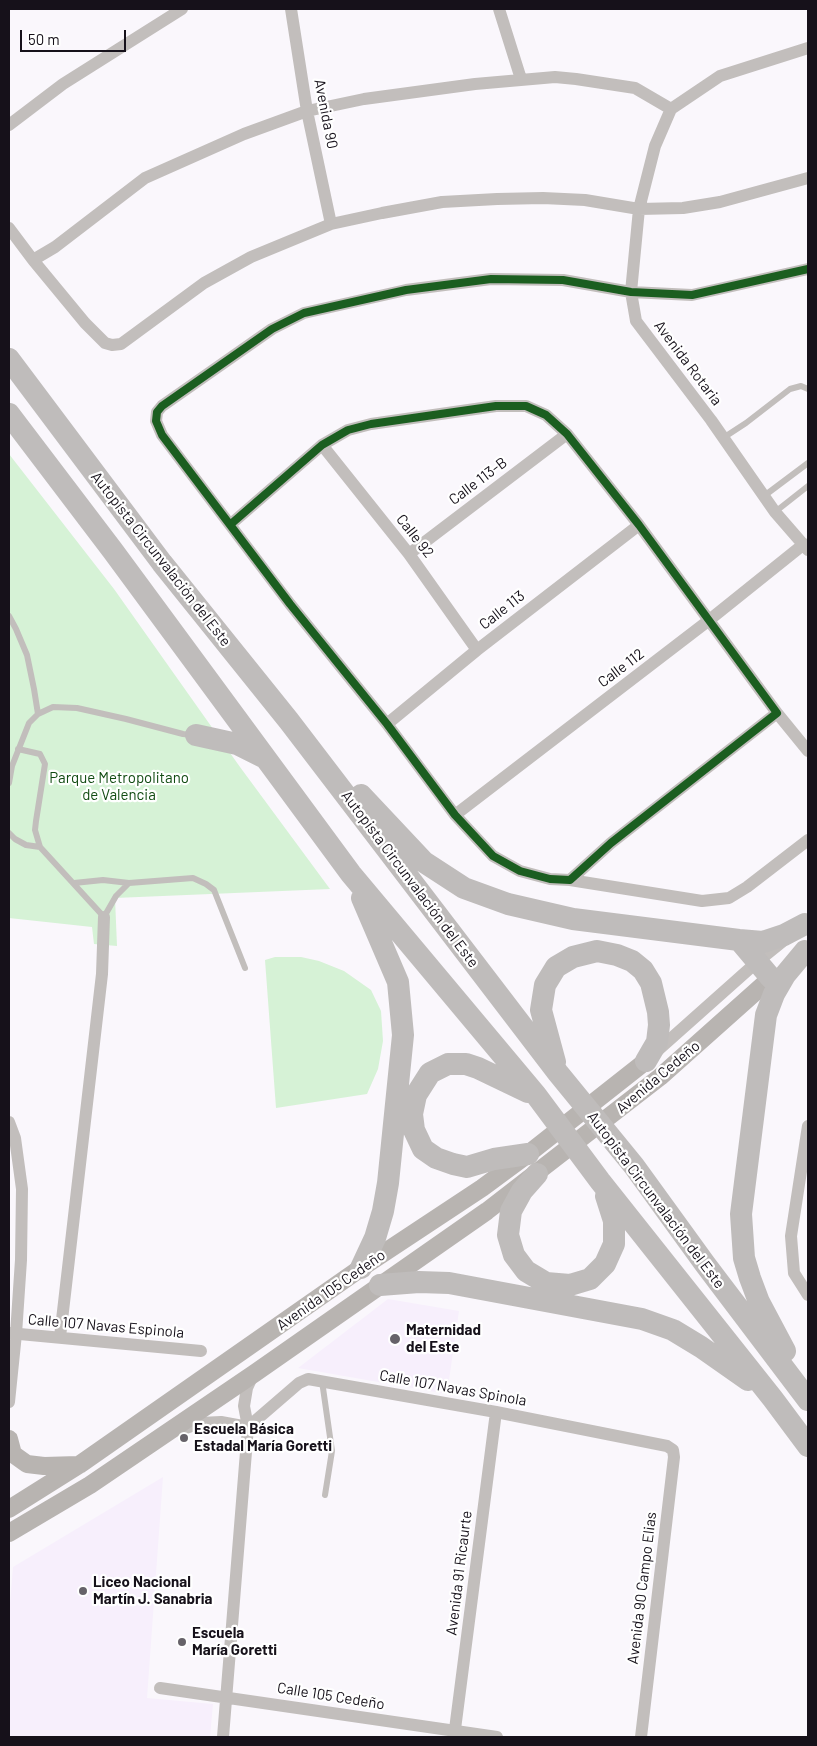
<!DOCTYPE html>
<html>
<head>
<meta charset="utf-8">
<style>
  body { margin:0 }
  #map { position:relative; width:817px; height:1746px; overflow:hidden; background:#faf7fc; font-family:Barlow,sans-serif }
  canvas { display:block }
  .frame { position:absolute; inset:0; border:10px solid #16111a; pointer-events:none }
  .scale { position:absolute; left:20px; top:30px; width:106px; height:22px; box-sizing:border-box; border:2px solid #16111a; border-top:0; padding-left:6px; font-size:15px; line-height:18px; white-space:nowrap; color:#16111a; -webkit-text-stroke:4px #fff; paint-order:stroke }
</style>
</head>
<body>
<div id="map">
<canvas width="817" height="1746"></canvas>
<div class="frame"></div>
<div class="scale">50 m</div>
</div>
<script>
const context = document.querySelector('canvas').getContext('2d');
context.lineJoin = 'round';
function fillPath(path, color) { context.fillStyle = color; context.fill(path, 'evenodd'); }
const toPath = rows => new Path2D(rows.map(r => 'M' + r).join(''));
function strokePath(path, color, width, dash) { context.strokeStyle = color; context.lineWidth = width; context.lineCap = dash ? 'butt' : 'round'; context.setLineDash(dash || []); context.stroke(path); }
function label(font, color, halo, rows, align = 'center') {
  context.font = font + ' Barlow,sans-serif'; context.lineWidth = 4.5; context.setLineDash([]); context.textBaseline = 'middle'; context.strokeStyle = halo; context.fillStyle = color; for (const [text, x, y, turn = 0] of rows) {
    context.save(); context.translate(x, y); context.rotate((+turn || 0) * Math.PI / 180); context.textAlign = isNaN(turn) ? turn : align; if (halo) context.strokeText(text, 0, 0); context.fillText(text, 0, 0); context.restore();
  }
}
fillPath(toPath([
  [388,1299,459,1311,447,1394,298,1368],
  [163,1477,147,1698,213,1704,210,1737,9,1737,9,1615,13,1567]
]), '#f7effc');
fillPath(toPath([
  [9,454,114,589,240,767,330,889,115,898,117,946,94,944,92,927,9,918],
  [275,957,301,957,319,961,344,971,371,990,381,1011,383,1041,378,1069,367,1094,276,1108,265,960]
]), '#d6f2d6');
strokePath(toPath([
  [723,438,746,423,790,389,801,386,808,389],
  [764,496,808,463],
  [775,512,808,486],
  [9,616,16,629,27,655,34,689,38,714],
  [18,749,40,754,45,764,36,821,35,830,40,847,104,917,116,896,129,883,193,878,206,884,214,890,245,968],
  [9,783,12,766,29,723,38,714,53,707,77,708,126,719,183,734,193,735],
  [9,833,15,839,26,845,40,847],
  [74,883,103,880,129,883],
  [322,1381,332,1451,325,1495]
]), '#c2bebc', 6);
strokePath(toPath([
  [291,9,307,111,331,224],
  [499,9,521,79],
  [808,48,720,76,671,109,655,146,639,209,631,292,636,321,711,420,775,512,808,550],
  [9,125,63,84,182,9],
  [9,228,33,260,55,247,145,178,244,134,307,111,364,99,475,84,555,77,576,79,635,88,671,109],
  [33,260,85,323,105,343,112,345,121,344,204,283,251,257,331,224,382,213,442,202,497,199,543,198,585,200,639,209,683,208,720,202,808,178],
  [322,445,409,554,477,650],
  [231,524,322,445,348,430,371,424,496,406,526,406,546,415,567,434,639,525,777,713,611,843,570,880,550,879,520,871,493,856,455,815,387,724,290,604,162,435,156,421,157,412,162,406,272,329,304,313,406,290,491,279,563,280,631,292,692,295,808,269],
  [409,554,567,434],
  [777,713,808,751],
  [387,724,477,650,639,525],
  [455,815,708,621,804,544],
  [570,880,702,901,729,898,747,887,808,840],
  [657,1051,757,962,783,941],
  [9,1122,15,1138,22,1189,21,1260,16,1334,9,1402],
  [808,1126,791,1236,794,1273,808,1295],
  [9,1333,201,1351],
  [60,1337,102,974,104,917],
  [248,1427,299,1383,308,1379,496,1412,667,1446,673,1450,674,1457,641,1737],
  [180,1430,200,1423,221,1422,248,1427],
  [160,1688,497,1737],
  [223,1737,248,1427,244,1406,247,1388,253,1375],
  [454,1737,496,1412]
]), '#c2bebc', 12);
strokePath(toPath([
  [9,1439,13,1454,27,1464,44,1466,78,1465],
  [9,1509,79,1465,361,1268,482,1188,528,1154,646,1061],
  [9,1533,90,1485,255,1373,487,1211,660,1077,771,978]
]), '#b8b4b1', 18);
strokePath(toPath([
  [9,359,162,563,289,721,558,1073,634,1166,705,1264,808,1400],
  [9,414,113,551,351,874,536,1095,600,1181,773,1399,808,1446],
  [196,735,237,744,263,757],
  [361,795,424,862,464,888,508,904,573,919,739,940,763,942,784,935,805,924],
  [739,940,771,978],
  [555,1062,541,1010,545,985,556,967,573,957,597,951,617,955,632,961,643,970,651,983,658,1012,659,1025,657,1042,646,1061],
  [528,1092,478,1068,466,1064,448,1064,430,1073,416,1095,412,1114,414,1130,423,1149,436,1158,453,1164,467,1167,494,1159,528,1154],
  [537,1174,522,1191,511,1211,508,1235,514,1255,526,1271,546,1283,570,1285,590,1279,605,1264,614,1244,614,1221,606,1196],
  [361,1268,375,1238,383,1211,388,1183,403,1035,398,982,362,898],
  [380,1285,419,1282,449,1283,642,1319,673,1330,701,1347,748,1380],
  [785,1351,759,1302,750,1278,744,1258,741,1214,766,1015,774,994,785,975,805,951]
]), '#bfbcbb', 22);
strokePath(toPath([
  [231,524,322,445,348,430,371,424,496,406,526,406,546,415,567,434,639,525,777,713,611,843,570,880,550,879,520,871,493,856,455,815,387,724,290,604,162,435,156,421,157,412,162,406,272,329,304,313,406,290,491,279,563,280,631,292,692,295,808,269]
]), '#1b5e20', 8);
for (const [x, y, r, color] of [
  [395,1339,6,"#666269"],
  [184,1438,5,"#666269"],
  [83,1591,5,"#666269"],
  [182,1642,5,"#666269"]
]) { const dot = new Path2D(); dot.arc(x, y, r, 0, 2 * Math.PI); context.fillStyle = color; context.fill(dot); strokePath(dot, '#fff', 2); }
label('15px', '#16111a', '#fff', [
  ["Avenida 90",326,114,79],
  ["Avenida Rotaria",688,363,53],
  ["Calle 113-B",478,481,-37],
  ["Calle 92",415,536,52],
  ["Autopista Circunvalación del Este",161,559,52],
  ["Calle 113",502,610,-38],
  ["Calle 112",621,668,-37],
  ["Autopista Circunvalación del Este",410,879,53],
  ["Avenida Cedeño",658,1077,-40],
  ["Autopista Circunvalación del Este",656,1200,53],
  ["Avenida 105 Cedeño",331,1290,-35],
  ["Calle 107 Navas Espinola",106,1326,5],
  ["Calle 107 Navas Spinola",453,1388,10],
  ["Avenida 91 Ricaurte",459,1573,-83],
  ["Avenida 90 Campo Elias",642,1588,-83],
  ["Calle 105 Cedeño",331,1696,9]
]);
label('15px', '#114b12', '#fff', [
  ["Parque Metropolitano",119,778],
  ["de Valencia",119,795]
]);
label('bold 15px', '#16111a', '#fff', [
  ["Maternidad",406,1330],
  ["del Este",406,1347],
  ["Escuela Básica",194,1429],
  ["Estadal María Goretti",194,1446],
  ["Liceo Nacional",93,1582],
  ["Martín J. Sanabria",93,1599],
  ["Escuela",192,1633],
  ["María Goretti",192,1650]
], 'left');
</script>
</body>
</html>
